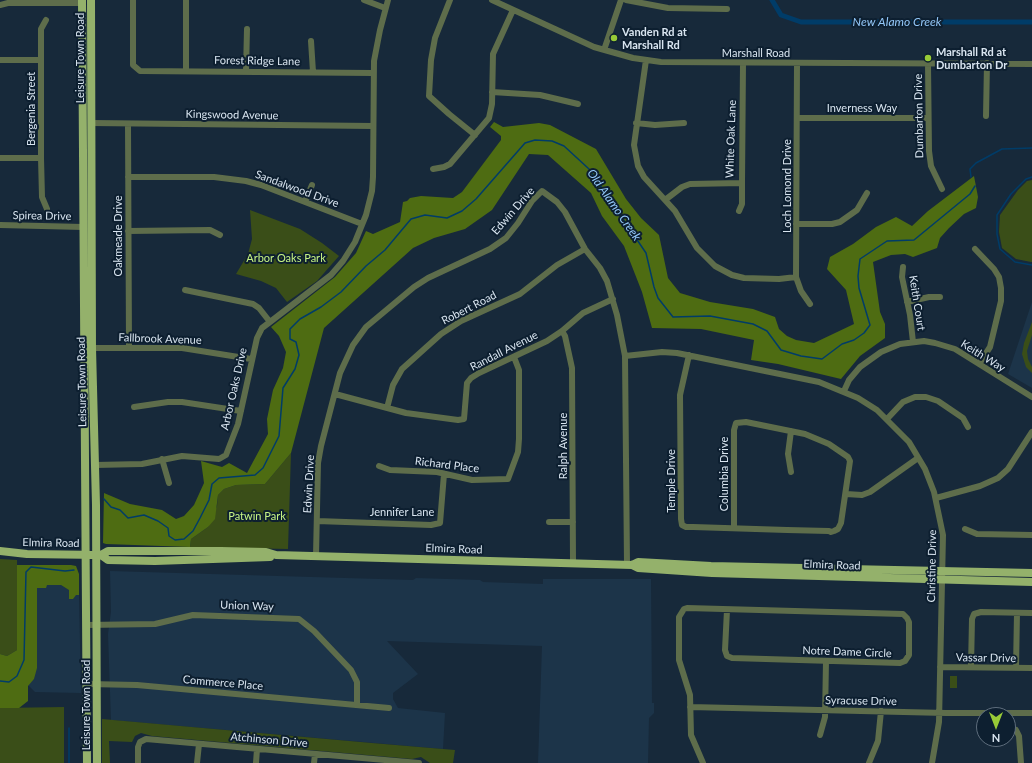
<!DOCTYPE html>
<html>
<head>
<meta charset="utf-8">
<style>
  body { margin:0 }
  #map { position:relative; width:1032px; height:763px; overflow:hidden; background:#17293a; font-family:Lato,sans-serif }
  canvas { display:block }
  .north { position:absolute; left:976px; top:707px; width:40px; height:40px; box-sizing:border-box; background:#0d1f30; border:1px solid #5f6e7d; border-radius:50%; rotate:180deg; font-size:11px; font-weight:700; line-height:16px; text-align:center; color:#d9e5f0 }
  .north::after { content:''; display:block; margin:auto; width:14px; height:18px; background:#98cb37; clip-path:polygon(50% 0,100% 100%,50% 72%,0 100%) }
</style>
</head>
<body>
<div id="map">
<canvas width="1032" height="763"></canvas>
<div class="north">N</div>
</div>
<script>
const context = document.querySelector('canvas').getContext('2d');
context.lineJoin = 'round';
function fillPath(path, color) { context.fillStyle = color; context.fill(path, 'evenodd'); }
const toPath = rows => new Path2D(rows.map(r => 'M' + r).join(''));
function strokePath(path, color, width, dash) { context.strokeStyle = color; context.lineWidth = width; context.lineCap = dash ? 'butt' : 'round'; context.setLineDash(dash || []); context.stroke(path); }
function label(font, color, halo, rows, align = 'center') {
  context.font = font + ' Lato,sans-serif'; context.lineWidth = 4; context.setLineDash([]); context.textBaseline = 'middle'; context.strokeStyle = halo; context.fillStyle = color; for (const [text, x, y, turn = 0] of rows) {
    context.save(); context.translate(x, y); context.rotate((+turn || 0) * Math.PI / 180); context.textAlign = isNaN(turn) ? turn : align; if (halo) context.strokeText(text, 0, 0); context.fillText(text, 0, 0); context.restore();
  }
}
fillPath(toPath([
  [1032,302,1032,388,1008,374],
  [110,571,413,580,416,578,480,580,483,582,543,584,543,579,651,579,652,703,654,703,654,713,649,718,648,763,538,763,542,646,387,641,418,674,393,693,393,699,398,708,445,713,443,749,111,720,108,634,111,612],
  [46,585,61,585,79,595,81,693,35,692,28,685,34,679,37,588]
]), '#1c3449');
fillPath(toPath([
  [1032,180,1032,262,1031,262,1016,259,1002,248,999,232,1000,215,1018,190,1027,181],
  [250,210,300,229,322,243,339,256,317,281,287,302,276,288,261,281,236,274,248,254,252,239],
  [1032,322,1032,335,1027,351,1028,359,1032,367,1032,373,1026,367,1022,354,1024,343],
  [291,453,288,549,190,547,191,539,208,527,217,506,218,495,224,489,236,485,265,484],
  [0,559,17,560,17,650,7,656,0,654],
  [950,676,957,676,957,688,950,688],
  [64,707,64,763,0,763,0,708],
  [102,719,372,743,455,750,453,763,430,763,421,757,412,759,152,736,141,733,135,736,132,742,109,741,110,763,102,763]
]), '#3a4e18');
fillPath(toPath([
  [494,122,503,127,539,123,550,125,596,149,626,199,641,218,659,235,668,278,680,293,710,302,753,309,775,317,779,329,787,336,796,340,814,343,854,324,846,290,827,269,830,257,853,244,876,227,896,217,912,226,928,211,974,176,978,197,976,208,964,214,949,228,940,238,937,248,913,257,905,254,891,255,873,262,880,312,885,324,885,338,860,356,841,379,778,364,751,360,754,340,701,329,652,328,642,292,624,246,602,216,591,193,548,155,529,154,492,210,465,229,434,238,413,248,324,328,291,453,265,484,236,485,224,489,218,495,215,519,208,527,191,539,190,547,106,544,103,543,104,493,130,504,162,510,176,519,184,516,194,505,204,483,201,461,222,467,229,463,247,473,268,434,267,419,273,390,283,368,286,352,279,336,271,327,335,277,356,253,366,231,373,234,400,222,403,202,407,201,410,198,421,196,453,198,462,192,501,140,501,136,490,127],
  [17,565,71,565,76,566,79,574,79,595,76,595,73,599,69,599,69,590,61,585,47,585,46,588,37,588,37,668,34,679,28,686,28,701,19,708,0,708,0,654,7,656,17,650]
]), '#4e6c12');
strokePath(toPath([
  [971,177,970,169,976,163,1002,149,1032,148],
  [1032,177,1026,179,1011,194,997,215,997,234,1000,249,1015,262,1032,265],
  [104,499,111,507,120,510,128,518,144,515,158,521,168,528,169,536,175,540,184,539,193,531,200,518,209,500,212,484,219,478,255,475,263,468,279,436,283,388,295,369,299,355,296,342,290,339,290,329,300,319,321,307,341,292,366,266,385,250,411,219,425,215,447,218,462,211,476,199,525,143,535,140,552,141,564,146,589,169,646,253,654,287,658,298,673,317,710,316,753,324,767,331,781,350,801,356,822,359,842,344,854,340,864,333,870,325,859,288,858,276,860,259,887,241,914,240,970,194,975,186],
  [0,681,9,682,17,676,24,660,26,572,31,567,65,571,74,570],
  [69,763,69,728]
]), '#003c68', 1.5);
strokePath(toPath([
  [772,0,781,15,801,22,1032,22]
]), '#003c68', 5);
strokePath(toPath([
  [133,0,133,65,140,71,373,73],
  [186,0,186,71],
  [364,0,385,8],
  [450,0,435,38,431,60,429,96,449,114,475,135],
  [492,0,594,47,633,58,661,62,1032,64],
  [626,0,668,8,727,9],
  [0,5,8,3,82,3],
  [46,20,41,29,41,158,42,197,47,209],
  [311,41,313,72],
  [604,50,621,0],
  [0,60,41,60],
  [646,60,634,145,638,166,644,177,675,211,697,248,715,266,732,275,744,278,779,279,796,277],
  [797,63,796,277,801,291,810,304],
  [928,64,929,151,931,166,942,189],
  [246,71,247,29],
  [492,92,540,95,578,104],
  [986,116,987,63],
  [797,118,928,118],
  [91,123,373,126],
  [636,123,655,125,684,123],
  [128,124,129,347],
  [0,158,41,158],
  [433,169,444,167,450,164,489,118,492,104,493,54,513,10],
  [128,177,214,177,246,181,261,185,362,224],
  [665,200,682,187,690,184,742,183,743,63],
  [305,202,312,185],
  [739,211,742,204,742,183],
  [796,224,832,224,840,222,857,210,867,193],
  [0,225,83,227],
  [128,231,210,230,220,235],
  [975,249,994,269,999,277,1001,288,1001,301,990,347,979,364],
  [903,267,902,277,910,315,913,342],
  [185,290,253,304,259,308,270,322],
  [907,302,929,297,940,297],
  [562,331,565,336,572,368,573,563],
  [92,348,182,348,251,359],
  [689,355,680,395,681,519,682,525,686,527,693,527,787,530,829,531,831,532,834,531,838,529,841,523,850,461,848,457,829,444,805,434,746,422,736,423,734,430,734,528],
  [625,356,662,352,677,353,819,382,858,398,877,410,909,442,925,469,934,492,943,535,939,722,932,763],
  [844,391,849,380,860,367,881,352,900,344,924,341,935,343,955,349,1032,397],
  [335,394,406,413,458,420,464,419,467,383,471,378,479,373,547,341,562,331,583,313,613,299],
  [134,407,168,402,182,402,241,411],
  [387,408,393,385,402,369,441,334,461,321,520,294,557,265,585,249],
  [887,419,903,402,915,397,926,397,938,401,963,418,968,427],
  [791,431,788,454,791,472],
  [162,459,169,483],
  [95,465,142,464,182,456,219,459,226,455,238,424,257,338,262,328,270,322,331,275,343,261,355,242,366,215,372,191,373,177,374,61,380,30,388,0],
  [379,466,390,470,437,472,472,480,508,479,518,452,519,439,519,370,514,357],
  [846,494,862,495,870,492,918,458],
  [936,498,980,486,998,478,1008,469,1032,432],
  [317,521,431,525,440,523,444,474],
  [549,522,573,522],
  [965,529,977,534,1032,535],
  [316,556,318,463,321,446,340,373,353,345,366,327,414,287,428,278,490,249,506,238,518,223,532,201,542,191,557,202,565,212,585,249,600,268,607,281,617,315,625,356,627,564],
  [86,625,155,624,193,615,299,619,314,631,351,670,357,682,357,704],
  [940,667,1032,668],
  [971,667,972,619,974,614,981,612,1032,613],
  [1016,668,1017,613],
  [88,684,137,685,389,708],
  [690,707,946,713,1032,713],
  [1016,730,1019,736,1021,763],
  [820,735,825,717,826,661],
  [138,763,138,747,140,742,146,739,419,763],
  [197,763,199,744],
  [256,763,257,749],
  [314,763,315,754],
  [703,763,691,735,690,695,679,660,679,617,684,609,687,608,903,614,907,618,909,622,909,655,905,661,900,663,732,658,727,656,725,650,727,610],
  [869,763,878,741,881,711]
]), '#5e6d4b', 6);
strokePath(toPath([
  [82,0,87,763],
  [91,0,92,348,96,505,97,763],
  [0,551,27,554,101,555,108,551,221,551,266,552,276,555,632,565,638,562,711,566,1032,573],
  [101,555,108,560,155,561,270,557],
  [632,565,638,568,712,573,1032,582]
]), '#94b16b', 8);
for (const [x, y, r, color] of [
  [614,38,4,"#98cb37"],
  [928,58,4,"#98cb37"]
]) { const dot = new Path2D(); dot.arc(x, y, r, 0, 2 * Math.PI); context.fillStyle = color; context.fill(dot); strokePath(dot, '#0d1f30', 1.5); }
label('bold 11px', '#d9e5f0', '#0d1f30', [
  ["Vanden Rd at",622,32],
  ["Marshall Rd",622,45],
  ["Marshall Rd at",936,52],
  ["Dumbarton Dr",936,65]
], 'left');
label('11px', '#d9e5f0', '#0d1f30', [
  ["Marshall Road",756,53],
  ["Leisure Town Road",80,58,-90],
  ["Forest Ridge Lane",257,61,1],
  ["Inverness Way",862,108],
  ["Bergenia Street",31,109,-90],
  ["Kingswood Avenue",232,115,1],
  ["Dumbarton Drive",919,116,-91],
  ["White Oak Lane",731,139,-88],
  ["Loch Lomond Drive",787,186,-90],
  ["Sandalwood Drive",297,189,20],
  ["Edwin Drive",513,211,-49],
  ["Spirea Drive",42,216,1],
  ["Oakmeade Drive",118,236,-90],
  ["Keith Court",917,303,81],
  ["Robert Road",469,308,-27],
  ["Fallbrook Avenue",160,339,2],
  ["Randall Avenue",504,351,-27],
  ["Keith Way",983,356,32],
  ["Leisure Town Road",82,382,-91],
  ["Arbor Oaks Drive",234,389,-77],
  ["Ralph Avenue",563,446,-90],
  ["Richard Place",447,465,7],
  ["Columbia Drive",724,474,-90],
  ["Temple Drive",671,481,-90],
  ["Edwin Drive",309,484,-87],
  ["Jennifer Lane",402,512],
  ["Elmira Road",51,543,1],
  ["Elmira Road",454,549,2],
  ["Elmira Road",832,565,2],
  ["Christine Drive",932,566,-89],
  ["Union Way",247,606,2],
  ["Notre Dame Circle",847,652,2],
  ["Vassar Drive",986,658,1],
  ["Commerce Place",223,683,5],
  ["Syracuse Drive",861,701,1],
  ["Leisure Town Road",86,705,-90],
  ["Atchinson Drive",269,740,5]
]);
label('11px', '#c7f484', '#0d1f30', [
  ["Arbor Oaks Park",286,258],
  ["Patwin Park",257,516]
]);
label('italic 12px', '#93c7f8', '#0d1f30', [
  ["New Alamo Creek",897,22],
  ["Old Alamo Creek",614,205,55]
]);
</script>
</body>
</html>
